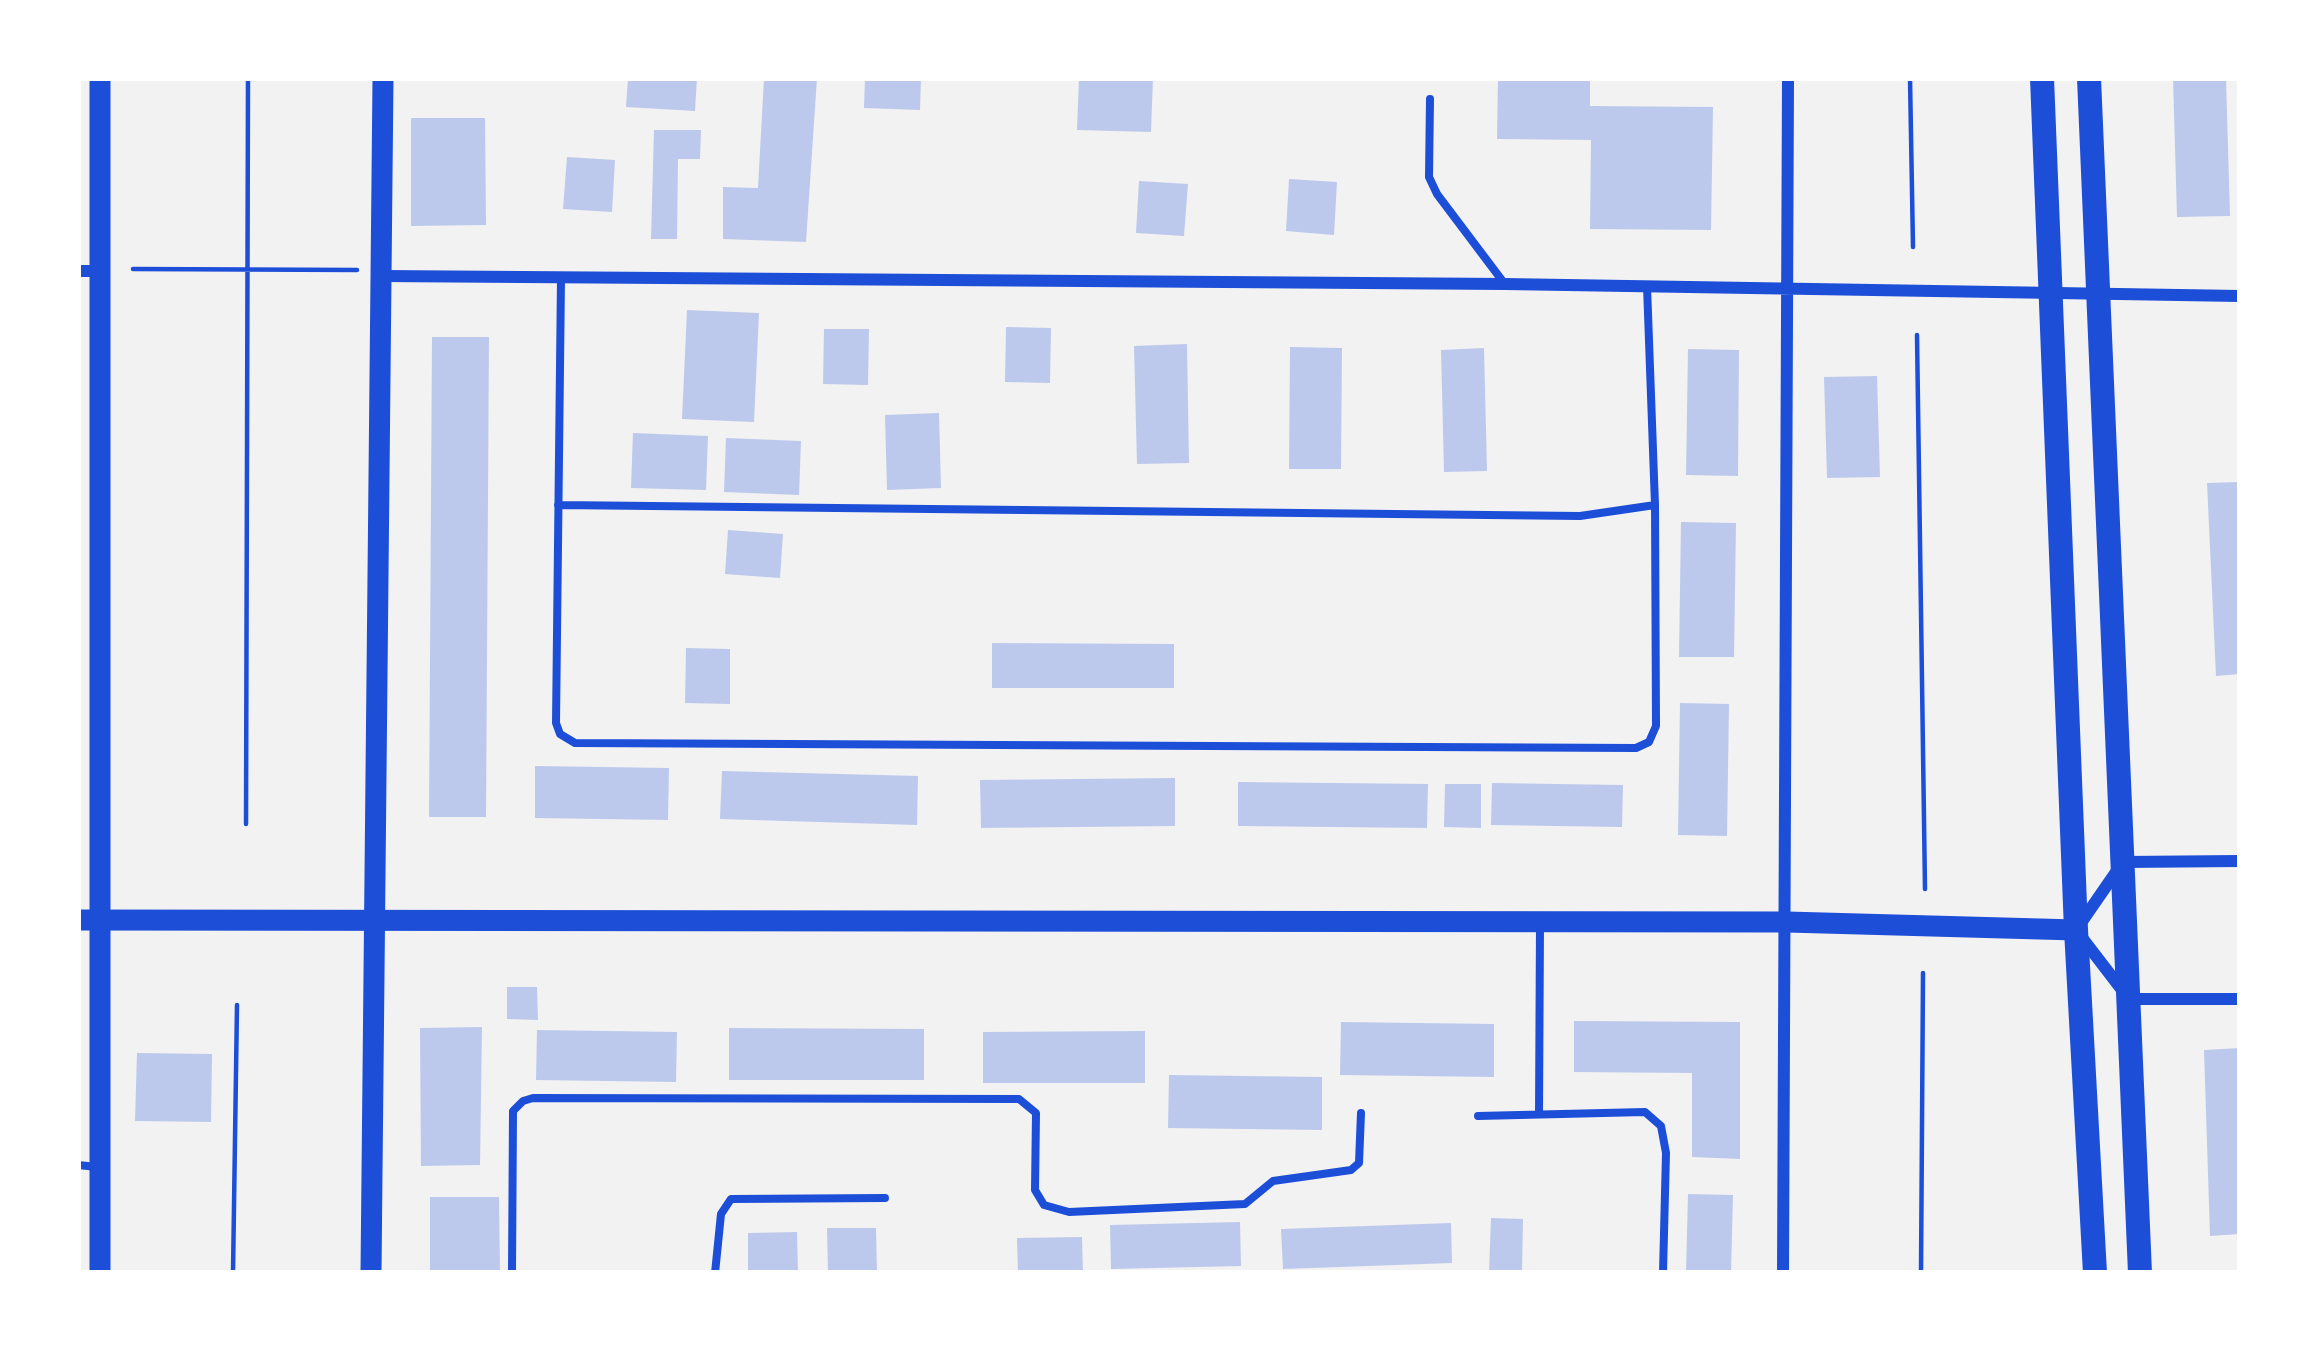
<!DOCTYPE html>
<html>
<head>
<meta charset="utf-8">
<style>
  body { margin:0 }
  #map { position:relative; width:2318px; height:1351px; overflow:hidden; background:#f2f2f2; font-family:"PT Serif",serif }
  canvas { display:block }
  .frame { position:absolute; inset:0; border:81px solid #fff; pointer-events:none }
</style>
</head>
<body>
<div id="map">
<canvas width="2318" height="1351"></canvas>
<div class="frame"></div>
</div>
<script>
const context = document.querySelector('canvas').getContext('2d');
context.lineJoin = 'round';
function fillPath(path, color) { context.fillStyle = color; context.fill(path, 'evenodd'); }
const toPath = rows => new Path2D(rows.map(r => 'M' + r).join(''));
function strokePath(path, color, width, dash) { context.strokeStyle = color; context.lineWidth = width; context.lineCap = dash ? 'butt' : 'round'; context.setLineDash(dash || []); context.stroke(path); }
fillPath(toPath([
  [628,78,697,78,695,111,626,107],
  [764,78,817,78,806,242,723,239,723,187,758,188],
  [865,78,921,78,920,110,864,108],
  [1079,78,1153,78,1151,132,1077,130],
  [1498,78,1590,78,1590,106,1713,107,1711,230,1590,229,1591,140,1497,139],
  [2173,78,2226,78,2230,216,2177,217],
  [411,118,485,118,486,225,411,226],
  [654,130,701,130,700,159,678,159,677,239,651,239],
  [567,157,615,160,612,212,563,209],
  [1289,179,1337,182,1334,235,1286,231],
  [1139,181,1188,184,1184,236,1136,233],
  [687,310,759,313,754,422,682,419],
  [1006,327,1051,328,1050,383,1005,382],
  [824,329,869,329,868,385,823,384],
  [432,337,489,337,486,817,429,817],
  [1187,344,1189,463,1137,464,1134,346],
  [1290,347,1342,348,1341,469,1289,469],
  [1484,348,1487,471,1444,472,1441,350],
  [1688,349,1739,350,1738,476,1686,475],
  [1877,376,1880,477,1827,478,1824,377],
  [939,413,941,488,887,490,885,415],
  [633,433,708,436,706,490,631,488],
  [726,438,801,441,799,495,724,492],
  [2240,482,2240,674,2216,676,2207,483],
  [1681,522,1736,523,1734,657,1679,657],
  [728,530,783,534,780,578,725,574],
  [992,643,1174,644,1174,688,992,688],
  [686,648,730,649,730,704,685,703],
  [1680,703,1729,704,1727,836,1678,835],
  [535,766,669,768,668,820,535,818],
  [722,771,918,776,917,825,720,819],
  [1175,778,1175,826,981,828,980,780],
  [1238,782,1428,784,1427,828,1238,826],
  [1492,783,1623,785,1622,827,1491,825],
  [1445,784,1481,784,1481,828,1444,827],
  [507,987,537,987,538,1020,507,1019],
  [1574,1021,1740,1022,1740,1159,1692,1157,1692,1073,1574,1072],
  [1341,1022,1494,1024,1494,1077,1340,1075],
  [482,1027,480,1165,421,1166,420,1028],
  [729,1028,924,1029,924,1080,729,1080],
  [537,1030,677,1032,676,1082,536,1080],
  [1145,1031,1145,1083,983,1083,983,1032],
  [2240,1048,2240,1234,2210,1236,2204,1050],
  [137,1053,212,1054,211,1122,135,1121],
  [1169,1075,1322,1077,1322,1130,1168,1128],
  [1688,1194,1733,1195,1731,1273,1686,1273],
  [430,1197,499,1197,500,1273,430,1273],
  [1491,1218,1523,1219,1522,1273,1489,1273],
  [1240,1222,1241,1266,1111,1269,1110,1225],
  [1451,1223,1452,1263,1283,1269,1281,1229],
  [827,1228,876,1228,877,1273,828,1273],
  [797,1232,798,1273,748,1273,748,1233],
  [1082,1237,1083,1273,1018,1273,1017,1238]
]), '#bdc9ec');
strokePath(toPath([
  [1910,78,1913,247],
  [133,269,357,270],
  [1917,335,1925,889],
  [246,824,248,78],
  [233,1273,237,1005],
  [1921,1273,1923,973]
]), '#1d4ed8', 4.5);
strokePath(toPath([
  [1430,99,1429,177,1437,194,1504,283],
  [561,278,556,723,560,734,575,743,1636,748,1649,742,1656,726,1655,505,1647,286],
  [558,505,1580,516,1655,505],
  [1539,1113,1540,924],
  [1478,1116,1645,1112,1661,1126,1666,1153,1663,1273],
  [78,1165,97,1167],
  [512,1273,513,1111,523,1101,533,1098,1019,1099,1036,1113,1035,1190,1044,1205,1069,1212,1245,1204,1273,1181,1351,1170,1359,1163,1361,1113],
  [715,1273,721,1214,731,1199,885,1198]
]), '#1d4ed8', 8);
strokePath(toPath([
  [78,271,99,271],
  [381,276,1505,284,2240,296],
  [2240,861,2123,862,2076,930,2129,999,2240,999],
  [1783,1273,1788,78]
]), '#1d4ed8', 12);
strokePath(toPath([
  [100,1273,100,78],
  [371,1273,383,78]
]), '#1d4ed8', 21);
strokePath(toPath([
  [78,920,1787,922,2076,930]
]), '#1d4ed8', 21);
strokePath(toPath([
  [2042,78,2076,930,2095,1273],
  [2089,78,2140,1273]
]), '#1d4ed8', 24);
</script>
</body>
</html>
